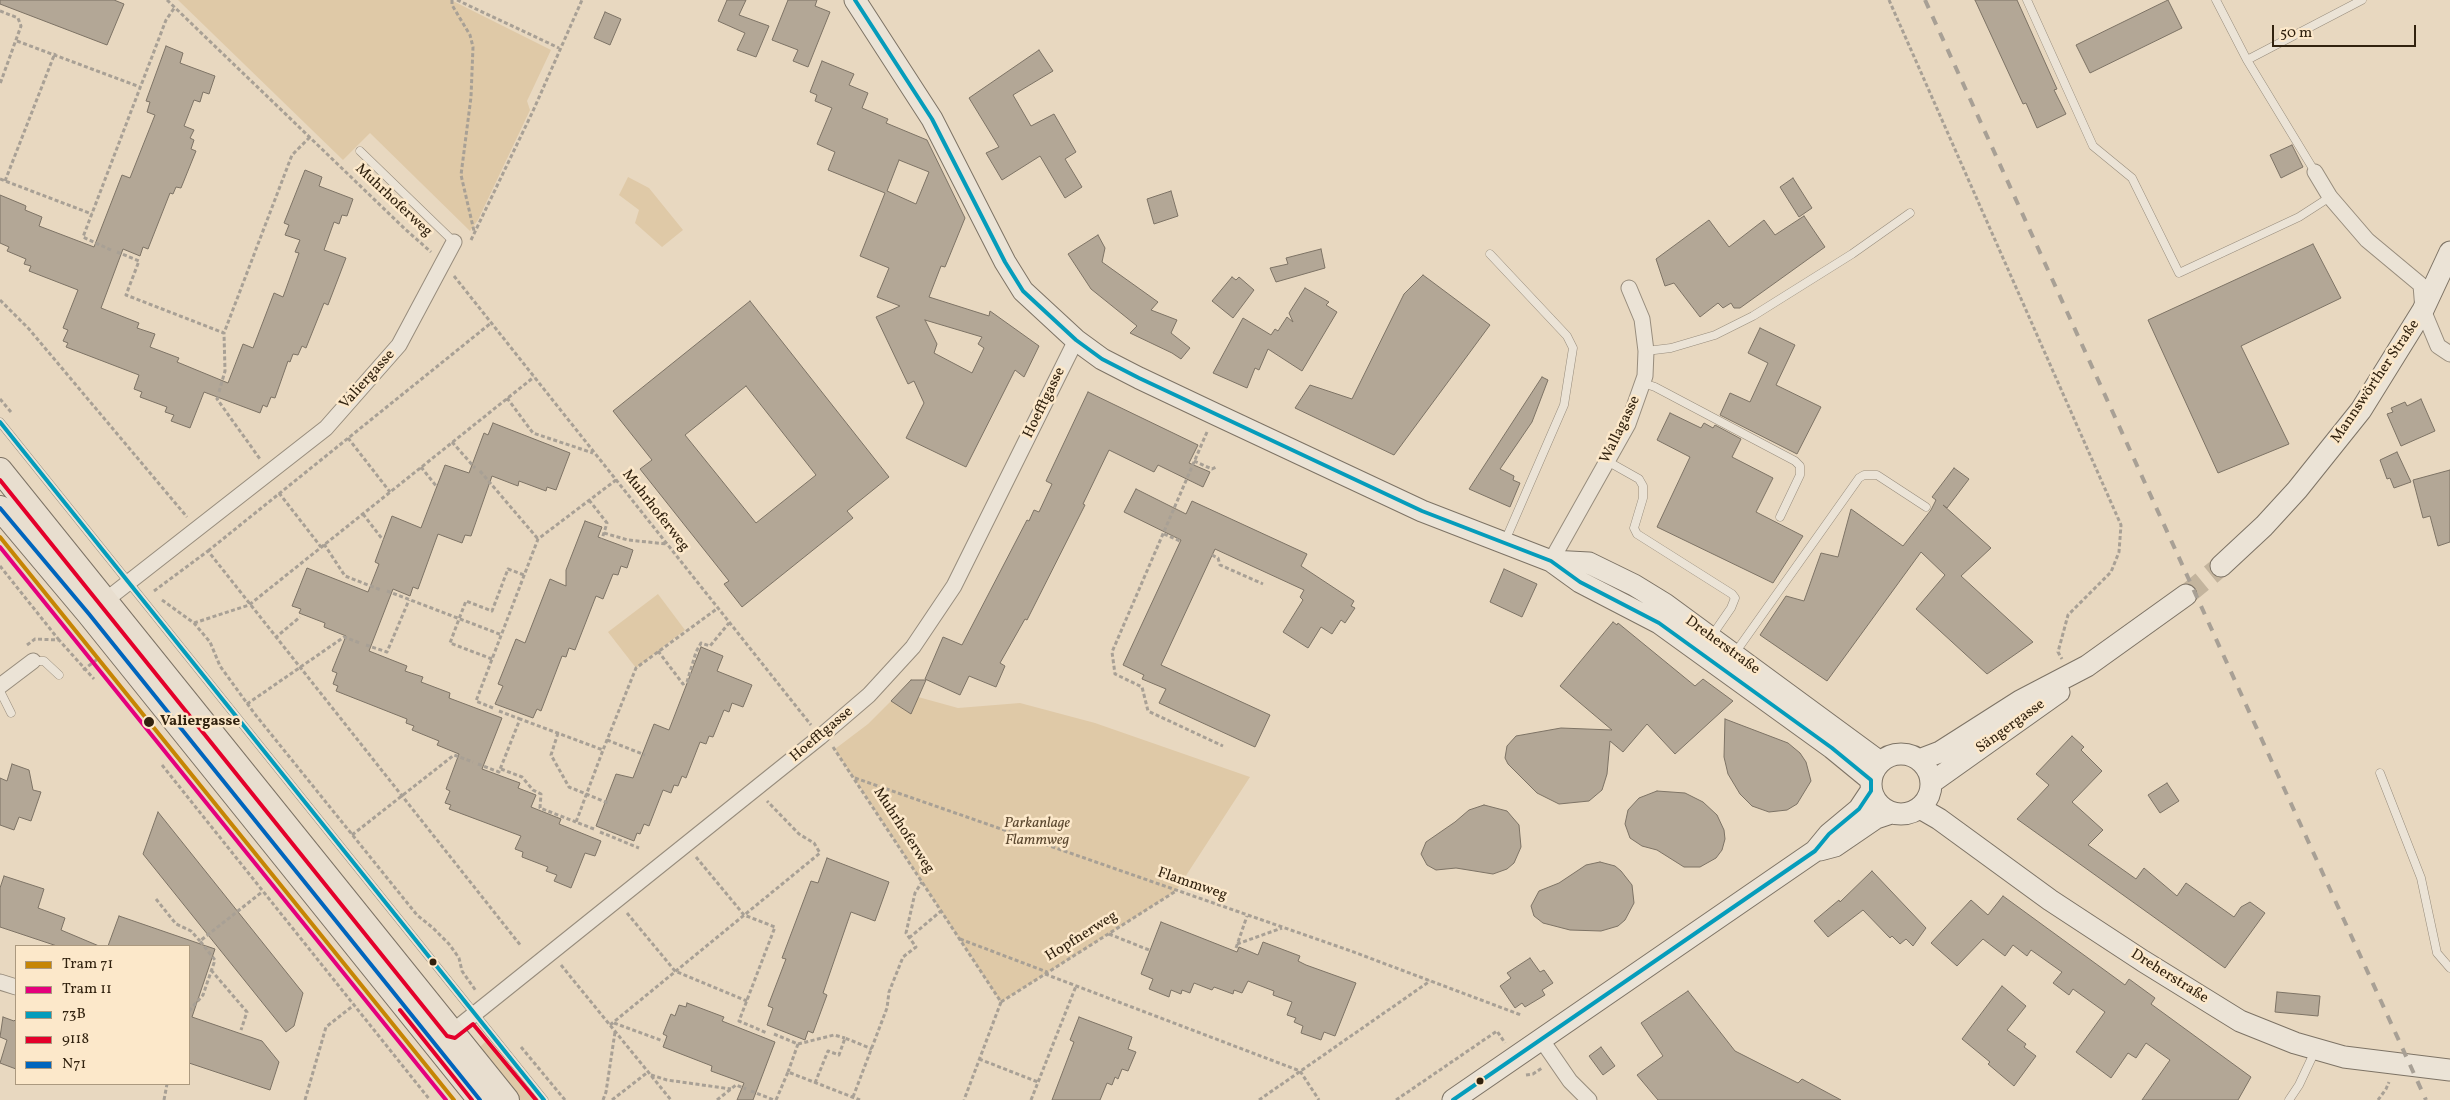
<!DOCTYPE html>
<html>
<head>
<meta charset="utf-8">
<style>
  body { margin:0 }
  #map { position:relative; width:2450px; height:1100px; overflow:hidden; background:#e8d8c0; font-family:Vollkorn,serif }
  canvas { display:block }
  .legend { position:absolute; left:15px; top:945px; width:175px; height:140px; box-sizing:border-box; background:#fce8ca; border:1px solid #ab997f; margin:0; padding:6px 9px; list-style:none; font-size:15px; color:#31220f }
  .legend li { display:flex; align-items:center; gap:10px; height:25px }
  .legend b { width:25px; border:1px solid #ab997f }
  .scale { position:absolute; left:2272px; top:25px; width:144px; height:22px; box-sizing:border-box; border:2px solid #31220f; border-top:0; padding-left:6px; font-size:15px; line-height:18px; white-space:nowrap; color:#31220f; -webkit-text-stroke:4px #fce8ca; paint-order:stroke }
</style>
</head>
<body>
<div id="map">
<canvas width="2450" height="1100"></canvas>
<ul class="legend">
<li><b style="height:6px;background:#c68504"></b>Tram 71</li>
<li><b style="height:6px;background:#e5007d"></b>Tram 11</li>
<li><b style="height:6px;background:#059cbb"></b>73B</li>
<li><b style="height:6px;background:#e4002b"></b>9118</li>
<li><b style="height:6px;background:#0065bd"></b>N71</li>
</ul>
<div class="scale">50 m</div>
</div>
<script>
const context = document.querySelector('canvas').getContext('2d');
context.lineJoin = 'round';
function fillPath(path, color) { context.fillStyle = color; context.fill(path, 'evenodd'); }
const toPath = rows => new Path2D(rows.map(r => 'M' + r).join(''));
function strokePath(path, color, width, dash) { context.strokeStyle = color; context.lineWidth = width; context.lineCap = dash ? 'butt' : 'round'; context.setLineDash(dash || []); context.stroke(path); }
function label(font, color, halo, rows, align = 'center') {
  context.font = font + ' Vollkorn,serif'; context.lineWidth = 5; context.setLineDash([]); context.textBaseline = 'middle'; context.strokeStyle = halo; context.fillStyle = color; for (const [text, x, y, turn = 0] of rows) {
    context.save(); context.translate(x, y); context.rotate((+turn || 0) * Math.PI / 180); context.textAlign = isNaN(turn) ? turn : align; if (halo) context.strokeText(text, 0, 0); context.fillText(text, 0, 0); context.restore();
  }
}
fillPath(toPath([
  [178,0,451,0,551,50,527,101,530,110,478,220,470,231,370,133,343,160],
  [628,177,649,188,683,230,662,247,635,223,639,210,619,195],
  [658,594,685,630,636,668,608,632],
  [900,692,958,708,1020,703,1095,723,1250,777,1176,891,1001,1002,835,749,868,724],
  [485,1042,492,1045,537,1100,520,1100,481,1052,481,1046]
]), '#dfc9a7');
const building = toPath([
  [0,0,114,0,124,4,107,45,0,4,0,0],
  [727,0,746,0,739,15,769,26,756,57,737,50,745,33,718,21,727,0],
  [788,0,817,0,815,6,830,12,808,67,793,61,798,50,772,40,788,0],
  [1975,0,2017,0,2057,89,2054,90,2066,114,2037,128,2026,103,2023,104,1975,0],
  [2168,0,2182,28,2090,73,2076,45,2168,0],
  [605,12,621,19,610,45,594,38,605,12],
  [166,46,183,53,180,63,215,76,209,94,203,92,200,102,194,100,184,126,194,130,190,138,194,140,191,149,196,151,181,188,176,187,173,194,170,193,148,249,143,247,140,256,123,249,101,308,139,323,137,328,155,334,150,347,179,358,177,362,228,383,243,344,253,348,274,293,283,297,299,253,295,252,300,240,285,235,289,225,284,223,305,170,322,177,319,186,353,199,347,216,342,215,339,224,334,222,324,250,346,258,328,305,324,303,306,348,302,346,298,355,293,354,290,362,288,361,275,398,271,397,267,407,263,405,260,413,204,392,190,428,171,421,174,415,165,412,167,407,140,397,142,392,134,389,139,375,66,347,68,343,63,341,68,330,63,328,78,290,29,271,31,266,24,264,26,259,7,251,9,247,0,243,0,195,24,205,26,206,25,210,42,217,39,226,94,247,122,175,130,178,155,115,147,112,150,102,146,101,166,46],
  [1039,50,1053,71,1013,95,1031,126,1054,114,1076,152,1065,159,1082,187,1065,198,1040,156,1002,180,986,153,999,147,969,98,1039,50],
  [822,61,854,74,849,85,868,93,862,108,888,119,886,123,927,140,965,218,945,267,941,266,929,297,989,316,990,311,1039,346,1024,377,1015,370,966,467,906,438,924,403,914,381,908,384,876,317,900,306,877,297,889,268,860,256,885,193,828,170,835,152,817,144,832,108,815,101,817,95,810,92,822,61],
  [899,160,929,172,916,204,887,191,899,160],
  [925,320,982,337,978,344,984,348,972,373,934,353,937,344,925,320],
  [2292,145,2303,167,2281,178,2270,155,2292,145],
  [1793,178,1812,208,1799,217,1780,187,1793,178],
  [1171,191,1178,216,1154,224,1147,199,1171,191],
  [1804,216,1825,247,1740,308,1734,308,1731,303,1723,308,1718,303,1700,317,1674,283,1665,286,1656,259,1709,220,1729,247,1764,220,1775,235,1804,216],
  [1098,235,1105,248,1102,262,1158,302,1151,310,1177,320,1171,333,1190,348,1181,359,1172,353,1130,333,1137,326,1091,289,1068,254,1098,235],
  [2313,244,2341,298,2241,346,2289,444,2218,473,2148,320,2313,244],
  [1321,249,1325,268,1276,282,1270,268,1288,264,1286,258,1321,249],
  [1423,275,1490,325,1394,455,1295,408,1310,385,1352,399,1404,294,1423,275],
  [1232,277,1236,280,1239,277,1254,290,1233,318,1212,301,1232,277],
  [1305,288,1329,302,1326,305,1337,312,1302,371,1268,349,1259,370,1255,368,1247,388,1213,373,1243,318,1271,335,1275,329,1278,331,1287,317,1293,322,1289,313,1305,288],
  [750,301,889,477,847,511,853,518,742,607,724,584,729,581,640,469,652,460,613,411,750,301],
  [746,386,816,475,756,523,685,435,746,386],
  [1760,328,1795,345,1776,385,1821,407,1797,454,1720,415,1730,393,1750,402,1768,363,1748,353,1760,328],
  [1542,377,1548,380,1532,422,1500,469,1514,476,1513,480,1520,483,1510,507,1469,489,1542,377],
  [1088,392,1198,445,1189,463,1210,472,1203,487,1158,465,1154,472,1109,450,1083,504,1085,505,1027,620,1025,619,1000,663,1005,666,996,687,969,676,960,695,925,679,943,637,962,645,1027,520,1029,521,1034,510,1039,512,1052,484,1046,481,1088,392],
  [2421,399,2435,431,2401,446,2387,414,2393,412,2391,408,2405,402,2407,406,2421,399],
  [1670,413,1701,428,1704,423,1713,428,1715,425,1741,439,1732,457,1773,478,1756,512,1803,536,1773,583,1657,527,1690,457,1657,440,1670,413],
  [493,423,570,453,556,490,547,487,546,491,519,481,518,486,492,476,471,536,465,535,462,543,438,534,418,589,413,587,410,596,393,589,369,651,407,666,405,671,423,677,421,682,450,693,449,698,502,718,482,769,520,783,518,788,536,795,531,807,561,819,559,824,601,841,595,856,585,853,571,888,554,881,557,875,546,871,548,867,522,857,523,852,515,849,521,836,449,809,451,805,445,803,450,791,446,789,459,754,437,745,439,741,412,730,414,726,406,723,407,719,336,691,338,686,333,684,337,673,332,671,346,636,324,627,325,623,299,613,301,609,292,606,307,568,368,592,379,564,375,562,392,516,421,528,445,465,469,473,484,433,488,435,493,423],
  [2397,452,2411,482,2394,488,2390,478,2387,479,2380,460,2397,452],
  [1954,468,1969,479,1947,508,1943,505,1991,548,1961,576,2033,642,1987,674,1916,609,1945,575,1921,552,1827,681,1760,635,1786,596,1804,601,1821,553,1838,557,1851,509,1903,546,1931,510,1936,500,1932,497,1954,468],
  [2450,470,2450,542,2438,546,2430,516,2423,518,2413,480,2450,470],
  [1136,489,1186,514,1192,501,1307,554,1301,566,1354,601,1351,606,1355,608,1345,623,1341,620,1332,634,1321,627,1308,648,1283,632,1303,600,1300,597,1304,590,1215,549,1161,665,1270,715,1255,747,1159,703,1166,689,1142,679,1144,675,1123,665,1181,540,1124,512,1136,489],
  [585,521,602,527,598,537,633,550,627,568,621,566,618,575,613,574,603,599,596,596,575,650,569,648,566,657,562,656,541,711,537,709,533,718,495,704,503,686,498,684,516,639,525,643,550,579,566,586,566,570,585,521],
  [1504,569,1537,584,1522,617,1490,602,1504,569],
  [1613,622,1617,625,1618,623,1695,686,1703,679,1733,701,1675,754,1647,724,1623,752,1610,741,1607,774,1602,790,1589,801,1559,804,1537,793,1508,764,1505,758,1507,746,1516,736,1561,728,1612,730,1560,686,1613,622],
  [701,647,723,656,717,671,752,685,743,707,732,703,729,712,724,710,713,737,709,736,706,744,700,742,686,778,682,776,678,786,674,785,671,793,663,790,649,826,644,824,640,834,637,833,634,841,596,826,616,774,633,778,654,724,669,730,701,647],
  [911,680,926,680,911,714,891,701,911,680],
  [1725,719,1788,743,1800,753,1806,762,1811,781,1797,804,1787,810,1769,812,1752,806,1740,794,1728,774,1724,757,1725,719],
  [2072,736,2084,747,2081,750,2102,771,2072,802,2103,830,2088,845,2136,879,2144,868,2177,896,2186,883,2234,917,2241,907,2250,902,2265,913,2225,968,2017,819,2049,785,2036,774,2072,736],
  [12,764,29,770,33,790,41,792,31,821,19,817,14,830,0,825,0,778,7,781,12,764],
  [2167,783,2179,801,2160,813,2148,795,2167,783],
  [1657,791,1685,793,1703,802,1717,815,1724,830,1725,839,1722,850,1716,858,1700,867,1684,867,1657,850,1642,846,1630,838,1625,824,1628,810,1639,798,1657,791],
  [1484,805,1507,811,1519,825,1521,847,1514,863,1507,869,1493,874,1456,868,1436,870,1427,865,1421,854,1426,842,1455,822,1469,810,1484,805],
  [158,812,303,993,294,1026,286,1032,143,854,158,812],
  [827,858,889,882,875,921,851,912,823,993,827,995,813,1033,808,1031,805,1040,767,1025,773,1008,768,1006,786,959,782,958,811,881,818,883,827,858],
  [1600,862,1615,866,1621,871,1632,885,1634,903,1625,920,1618,926,1601,931,1570,930,1543,923,1534,916,1531,906,1539,891,1559,883,1586,865,1600,862],
  [1872,871,1926,928,1913,946,1906,939,1900,944,1892,936,1890,938,1863,910,1828,937,1814,921,1839,900,1840,902,1872,871],
  [4,876,44,889,38,908,65,918,61,930,99,946,57,946,0,927,0,888,4,876],
  [2003,896,2125,985,2129,979,2155,998,2151,1004,2251,1077,2238,1100,2142,1100,2170,1060,2146,1043,2136,1058,2128,1053,2111,1078,2076,1052,2105,1012,2073,989,2069,995,2053,983,2062,972,2031,950,2027,956,2013,945,2005,956,1983,939,1957,966,1931,943,1971,900,1988,915,2003,896],
  [119,916,215,949,192,1017,262,1041,279,1062,270,1090,189,1063,189,946,108,946,119,916],
  [1161,922,1237,952,1239,947,1258,955,1263,942,1300,956,1298,961,1306,965,1356,983,1335,1036,1324,1032,1321,1040,1301,1033,1303,1026,1294,1022,1296,1018,1287,1015,1292,1002,1273,995,1274,991,1248,981,1242,993,1234,990,1233,994,1214,987,1212,990,1194,983,1190,993,1182,990,1181,994,1171,990,1169,997,1149,989,1153,979,1141,974,1161,922],
  [1530,958,1540,972,1544,970,1553,983,1542,990,1545,995,1525,1007,1522,1003,1515,1008,1500,986,1511,978,1507,973,1530,958],
  [2002,986,2026,1006,2007,1030,2026,1044,2024,1047,2036,1056,2014,1086,1988,1064,1990,1062,1962,1039,2002,986],
  [1688,991,1735,1051,1798,1083,1802,1079,1841,1100,1658,1100,1637,1075,1663,1056,1641,1023,1688,991],
  [2277,992,2320,996,2318,1016,2275,1012,2277,992],
  [687,1003,724,1017,722,1021,775,1042,753,1100,737,1100,744,1083,711,1071,712,1066,663,1047,667,1036,663,1034,671,1014,675,1016,679,1005,686,1007,687,1003],
  [3,1017,14,1021,16,1019,16,1069,0,1063,7,1040,0,1037,3,1017],
  [1079,1017,1132,1037,1128,1049,1136,1052,1128,1071,1122,1069,1118,1079,1115,1077,1112,1085,1107,1083,1100,1100,1052,1100,1074,1042,1070,1040,1079,1017],
  [1601,1047,1615,1066,1603,1075,1589,1056,1601,1047]
]);
fillPath(building, '#b3a796');
strokePath(building, '#7d7365', 1);
strokePath(toPath([
  [2186,595,2221,566]
]), '#c3b49d', 21, [21, 11]);
const lane = toPath([
  [2027,0,2093,146,2132,178,2179,273,2299,217,2330,197],
  [2216,0,2247,60,2315,172],
  [2247,60,2362,0],
  [360,151,454,242],
  [1490,254,1567,336,1573,348,1564,405,1505,541],
  [1646,351,1671,348,1715,335,1753,316,1852,254,1910,213],
  [1643,383,1655,387,1795,461,1800,466,1800,475,1780,517],
  [0,422,544,1100],
  [1607,461,1639,479,1643,486,1643,498,1634,528,1637,534,1732,594,1735,598,1731,608,1711,637],
  [1735,653,1859,478,1864,475,1877,475,1926,507],
  [33,661,44,661,59,675],
  [0,691,11,713],
  [2380,773,2421,878,2437,953,2450,968],
  [2289,1100,2299,1085,2315,1051]
]);
const street = toPath([
  [2315,172,2330,197,2367,240,2421,285,2423,310,2438,346,2450,354],
  [1551,561,1628,424,1645,376,1646,351,1642,319,1629,288],
  [106,600,326,428,399,345,454,242],
  [0,686,33,661],
  [0,982,16,987],
  [452,1032,820,737,869,695,913,647,954,586,1076,340],
  [1541,1039,1570,1081,1589,1100]
]);
const secondary = toPath([
  [855,0,932,119,1005,262,1023,291,1076,340,1102,359,1139,378,1215,414,1422,511,1551,561,1580,582,1659,623,1832,748,1871,780],
  [1551,561,1589,563,1634,585,1665,604,1880,762],
  [2221,566,2264,526,2297,490,2361,410,2423,310,2450,252],
  '1871 784a30 30 0 1 1 60 0a30 30 0 1 1-60 0Z',
  [1919,760,1940,752,2020,701,2087,666,2186,595],
  [1931,783,2059,692],
  [1920,808,1939,819,2050,900,2143,961,2240,1021,2295,1043,2344,1057,2450,1070],
  [1820,850,1835,846,1876,818,1891,813],
  [1453,1100,1815,851,1829,834,1859,809,1871,791]
]);
const primary = toPath([
  [0,470,507,1100],
  [0,508,89,614,480,1100]
]);
strokePath(lane, '#978c7c', 9);
strokePath(street, '#978c7c', 17);
strokePath(secondary, '#7d7365', 23);
strokePath(primary, '#7d7365', 26);
strokePath(toPath([
  [167,0,405,229,431,252],
  [452,0,452,5,470,35,473,47,471,97,461,175,474,231],
  [457,0,559,48],
  [1889,0,2121,525,2119,552,2111,572,2068,615,2058,652,2062,659],
  [0,11,18,18,21,26,0,84],
  [17,41,140,87],
  [0,179,92,214],
  [5,181,55,53],
  [471,240,533,111,582,0],
  [111,250,83,237,166,20,175,7],
  [117,252,139,261,126,295,224,333,292,155,310,137],
  [454,276,811,725],
  [0,300,29,329,187,517],
  [219,392,225,371,224,333],
  [218,397,217,399,260,459],
  [507,398,533,433,593,453],
  [0,399,11,412],
  [1207,432,1112,652,1115,674,1142,687,1148,711,1223,746],
  [348,438,390,492],
  [452,442,475,468],
  [1194,461,1212,469,1216,467],
  [421,467,437,487],
  [480,471,538,539],
  [279,493,321,547],
  [589,500,607,523,602,539],
  [363,514,383,540],
  [604,533,628,540,667,544],
  [1164,534,1180,541],
  [324,544,345,576,381,590],
  [208,551,491,323],
  [1212,555,1218,558,1220,565,1263,584],
  [0,566,59,640],
  [154,591,208,551,521,946],
  [387,591,502,635],
  [162,600,194,623,210,642,220,666,254,713,417,915,433,928,449,944,459,958,462,971,476,991],
  [194,623,249,605,534,377],
  [275,638,300,617],
  [27,645,35,639,59,640,94,679],
  [366,645,387,652,409,600],
  [658,651,683,684,687,682,696,652,701,643,710,646,729,623],
  [492,659,450,643,459,619,466,601,492,611,508,569,524,575],
  [83,670,99,658],
  [247,704,344,637,360,643],
  [493,708,476,701,538,539,616,480],
  [499,711,520,719],
  [558,733,551,755,569,787,608,803],
  [607,740,645,755],
  [833,747,1001,1002,964,1100],
  [478,764,499,772,520,719,603,750,636,668,718,608],
  [162,765,430,1100],
  [501,769,522,777,533,790,541,794,540,808,576,822],
  [855,778,1351,951,1521,1015],
  [594,829,576,822,603,750],
  [600,832,639,848],
  [352,835,454,755,473,762],
  [696,857,744,915,775,927,739,1021,767,1033],
  [156,899,176,924,191,931,200,941],
  [627,913,675,971,747,1001],
  [1109,934,1149,950],
  [909,938,941,911],
  [960,939,1047,972],
  [1237,944,1282,928],
  [1236,948,1247,916],
  [561,965,671,1100],
  [211,970,247,1012,241,1030],
  [1045,974,1300,1071,1319,1100],
  [1001,1002,1176,891],
  [189,1011,203,995,215,960,200,941,262,892],
  [614,1023,663,1041],
  [610,1025,820,853,814,843,799,834,767,801],
  [774,1034,798,1044,788,1072],
  [798,1044,834,1035,845,1038],
  [521,1047,565,1100],
  [979,1059,1038,1082],
  [651,1075,667,1080,731,1089],
  [1526,1075,1533,1074,1542,1068],
  [815,1083,828,1051,839,1055,845,1038,872,1049],
  [751,1091,774,1100],
  [853,1097,887,1008,889,992,903,957,916,947,906,933,915,893,922,882],
  [164,1100,167,1084],
  [305,1100,326,1027,354,1005],
  [603,1100,606,1092,615,1032],
  [612,1100,648,1072],
  [717,1100,736,1085,746,1089],
  [776,1100,788,1072,860,1100],
  [1031,1100,1076,986],
  [1259,1100,1430,981],
  [1396,1100,1497,1031,1505,1043],
  [2378,1100,2386,1089,2389,1082]
]), '#a8a095', 3, [4, 2.5]);
strokePath(lane, '#ebe3d6', 8);
strokePath(street, '#ebe3d6', 15);
strokePath(secondary, '#ebe3d6', 21);
strokePath(primary, '#e8decf', 24);
strokePath(toPath([
  [1925,0,2426,1100]
]), '#a8a095', 4, [9, 9]);
strokePath(toPath([
  [855,0,932,119,1005,262,1023,291,1076,340,1102,359,1139,378,1422,511,1551,561,1580,582,1659,623,1832,748,1871,780,1871,791,1859,809,1829,834,1815,851,1453,1100],
  [0,422,544,1100]
]), '#059cbb', 4);
strokePath(toPath([
  [0,480,447,1036,455,1038,473,1024,536,1100],
  [400,1010,472,1100]
]), '#e4002b', 4);
strokePath(toPath([
  [0,508,89,614,480,1100]
]), '#0065bd', 4);
strokePath(toPath([
  [0,537,454,1100]
]), '#c68504', 4);
strokePath(toPath([
  [0,547,446,1100]
]), '#e5007d', 4);
for (const [x, y, r, color] of [
  [149,722,6,"#31220f"],
  [433,962,4.5,"#31220f"],
  [1480,1081,4.5,"#31220f"]
]) { const dot = new Path2D(); dot.arc(x, y, r, 0, 2 * Math.PI); context.fillStyle = color; context.fill(dot); strokePath(dot, '#fce8ca', 2); }
label('15px', '#31220f', '#fce8ca', [
  ["Muhrhoferweg",393,201,43],
  ["Valiergasse",368,380,-48],
  ["Mannswörther Straße",2376,382,-56],
  ["Hoefftgasse",1045,403,-64],
  ["Wallagasse",1621,430,-64],
  ["Muhrhoferweg",655,511,52],
  ["Dreherstraße",1722,646,36],
  ["Sängergasse",2011,727,-36],
  ["Hoefftgasse",822,735,-40],
  ["Muhrhoferweg",903,831,57],
  ["Flammweg",1192,885,19],
  ["Hopfnerweg",1082,937,-32],
  ["Dreherstraße",2169,977,32]
]);
label('bold 15px', '#31220f', '#fce8ca', [
  ["Valiergasse",160,722]
], 'left');
label('italic 15px', '#5b4830', '#fce8ca', [
  ["Parkanlage",1037,824],
  ["Flammweg",1037,841]
]);
</script>
</body>
</html>
